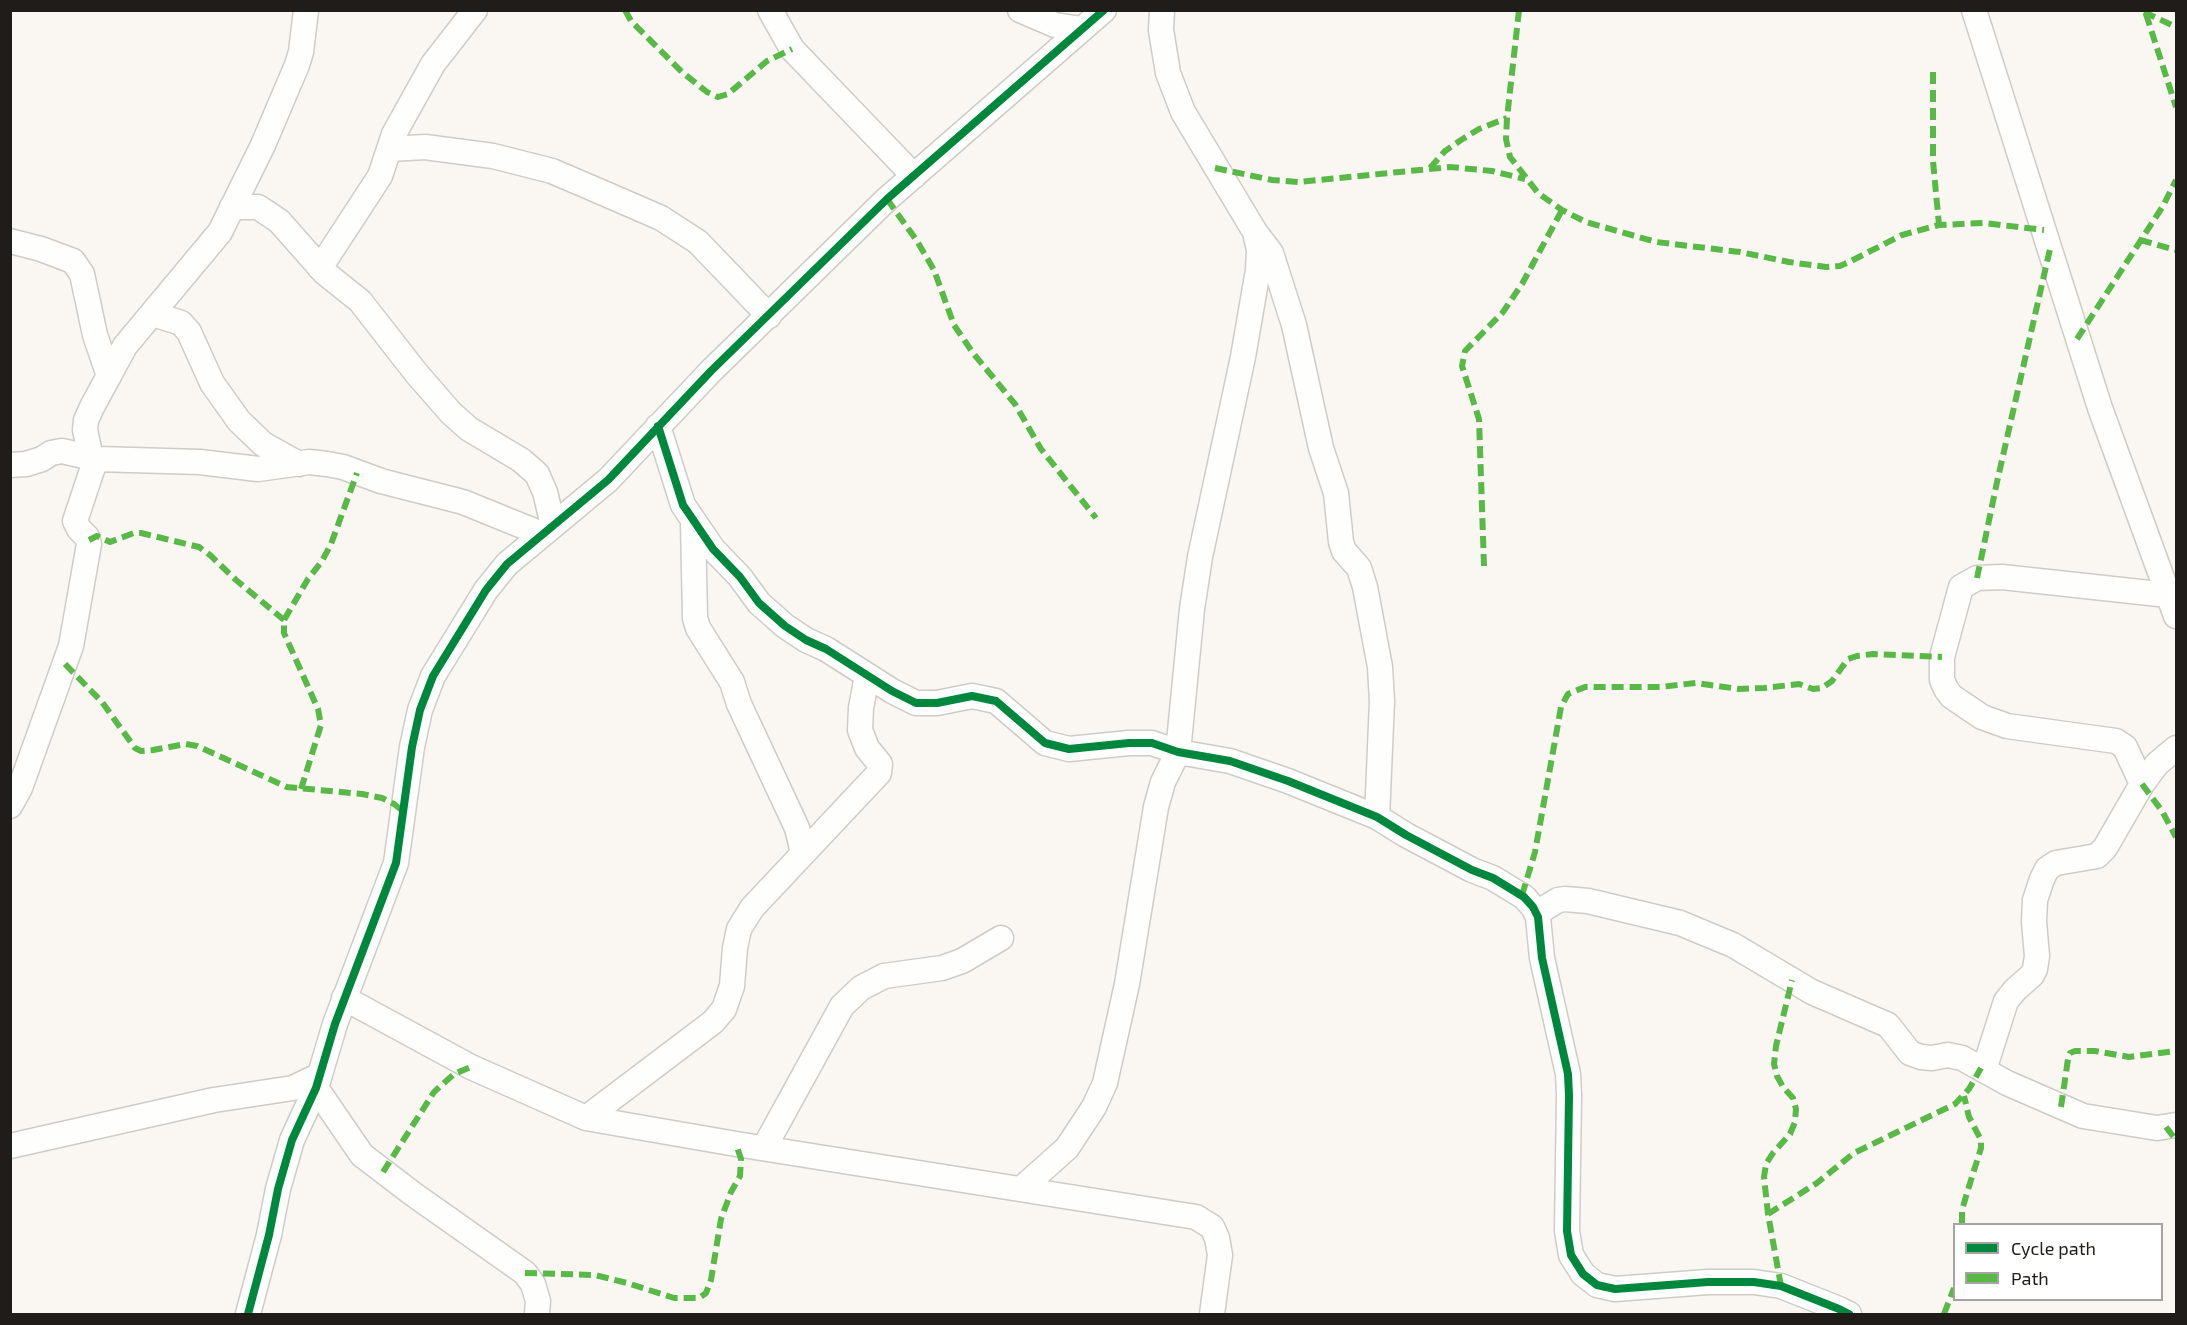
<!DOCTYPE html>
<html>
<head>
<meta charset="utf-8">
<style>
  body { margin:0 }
  #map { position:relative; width:2187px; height:1325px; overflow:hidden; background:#faf6f2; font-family:"Exo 2",sans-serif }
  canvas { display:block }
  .frame { position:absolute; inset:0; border:12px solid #201c19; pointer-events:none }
  .legend { position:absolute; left:1953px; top:1223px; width:210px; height:78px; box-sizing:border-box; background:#fff; border:2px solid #a6a4a3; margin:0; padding:8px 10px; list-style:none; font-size:18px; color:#201c19 }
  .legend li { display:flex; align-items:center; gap:12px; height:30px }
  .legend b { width:30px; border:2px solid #a6a4a3 }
</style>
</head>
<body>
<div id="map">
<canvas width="2187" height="1325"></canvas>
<div class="frame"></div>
<ul class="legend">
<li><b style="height:8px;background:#00873e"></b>Cycle path</li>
<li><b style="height:8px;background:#58b947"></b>Path</li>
</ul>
</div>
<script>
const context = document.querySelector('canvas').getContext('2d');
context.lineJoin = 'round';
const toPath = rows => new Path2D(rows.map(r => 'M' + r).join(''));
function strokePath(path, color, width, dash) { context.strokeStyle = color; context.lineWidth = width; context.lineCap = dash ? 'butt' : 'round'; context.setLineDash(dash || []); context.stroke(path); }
const minor = toPath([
  [770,10,792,49,914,176],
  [1020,10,1055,25,1082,29],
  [1974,10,2100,408,2176,616],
  [389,149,425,147,493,156,552,171,615,198,661,218,698,242,769,316],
  [232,207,258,207,279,221,325,273,360,301,417,374,451,413,469,429,521,460,537,474,545,492,553,525],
  [1258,236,1271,253,1294,325,1321,448,1336,493,1341,542,1344,551,1359,568,1365,587,1380,667,1382,701,1377,817],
  [10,241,41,249,73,261,82,274,95,335,109,376],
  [320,268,380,176,394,134,433,64,475,10],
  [153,314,181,323,189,332,212,383,239,421,263,444,299,464],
  [658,426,683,505,713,549,740,577,759,603,785,626,806,640,826,649,892,691,916,703,937,703,972,696,996,701,1045,743,1069,749,1129,743,1152,743,1178,752,1230,761,1288,781,1377,817,1406,835,1472,870,1493,878,1524,897,1533,907,1538,917,1542,958,1568,1074,1569,1095,1567,1231,1571,1255,1583,1274,1597,1285,1615,1289,1708,1282,1754,1282,1781,1286,1839,1309,1849,1314],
  [91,458,85,430,86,420,92,407,125,346,220,232,263,145,297,65,301,52,306,10],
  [10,465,26,464,42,459,51,453,62,451,97,459,200,462,258,469,309,462,327,464,343,467,381,481,463,502,542,534],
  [693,522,695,618,698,628,732,682,739,704,797,828,803,853],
  [2142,784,2125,747,2116,741,2007,726,1982,717,1951,696,1946,689,1942,680,1942,657,1961,587,1977,578,2002,577,2168,595],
  [10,806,20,788,71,646,89,544,87,537,79,529,75,521,92,470,97,459],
  [1537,913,1558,900,1565,899,1588,901,1680,923,1733,945,1812,992,1888,1025,1910,1053,1921,1057,1932,1058,1948,1055,1962,1058,2007,1083,2083,1116,2157,1128,2176,1125],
  [344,998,471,1067,586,1118,736,1144,1196,1217,1212,1227,1217,1238,1220,1255,1212,1314],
  [1984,1070,2006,1001,2015,990,2032,975,2035,969,2037,956,2034,922,2035,900,2042,879,2047,869,2056,863,2097,856,2105,848,2142,784,2157,764,2176,748],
  [316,1088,362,1155,413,1194,525,1273,533,1284,538,1301,537,1314],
  [586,1118,713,1022,724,1009,732,986,735,948,739,929,752,908,879,773,880,764,867,748,860,730,861,708,867,676],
  [10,1146,214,1100,293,1088,320,1075],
  [764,1148,842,1006,861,988,884,976,942,968,962,961,1001,938],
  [1021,1189,1067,1148,1094,1107,1105,1083,1127,984,1156,807,1163,782,1178,752,1192,609,1200,557,1243,357,1258,270,1259,250,1255,232,1183,112,1168,73,1161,30,1162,10],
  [248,1314,269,1235,278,1189,292,1140,316,1088,335,1024,396,863,412,747,420,710,433,676,486,590,507,564,608,480,711,371,887,199,1104,10]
]);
strokePath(minor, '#cfccc8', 27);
strokePath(minor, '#fefefd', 24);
strokePath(toPath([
  [625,10,631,21,682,72,707,92,718,97,728,94,767,61,792,49],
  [1519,10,1507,118,1506,139,1510,157,1538,193,1562,210,1586,222,1656,242,1740,252,1789,262,1826,267,1840,266,1849,262,1902,235,1939,225,1984,223,2044,230],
  [2144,12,2176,27],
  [2146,14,2176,107],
  [1933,72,1933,161,1939,225],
  [1215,168,1272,180,1298,182,1450,167,1492,171,1525,179],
  [1430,168,1445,151,1461,140,1479,129,1507,118],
  [887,199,917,241,934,270,954,325,973,353,1015,404,1041,449,1096,518],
  [2140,240,2176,250],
  [2077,339,2163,206,2176,180],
  [89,540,97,536,110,542,134,533,141,533,199,547,210,555,236,580,284,620],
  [1484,566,1479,419,1462,366,1465,351,1503,312,1522,284,1562,210],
  [1977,578,1997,482,2050,249],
  [65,664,102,702,135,748,141,751,153,750,186,744,197,746,287,787,362,794,382,798,394,804,404,812],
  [2142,784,2162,811,2176,837],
  [301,789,321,725,318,709,284,633,284,620,308,579,322,561,331,544,357,473],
  [1522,895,1535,852,1561,707,1568,694,1585,687,1660,687,1696,683,1739,689,1764,688,1799,684,1813,689,1822,688,1832,681,1848,659,1857,656,1873,654,1942,657],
  [2061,1107,2068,1059,2070,1053,2075,1051,2095,1051,2129,1057,2176,1051],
  [2166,1127,2176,1140],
  [383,1172,434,1092,454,1074,471,1067],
  [1768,1214,1817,1183,1854,1153,1955,1104,1969,1089,1981,1068],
  [1962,1224,1962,1210,1967,1193,1981,1148,1981,1140,1969,1117,1964,1096],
  [525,1273,595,1275,627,1283,674,1298,699,1298,706,1293,711,1280,721,1219,731,1192,740,1176,741,1159,736,1144],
  [1781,1286,1768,1214,1764,1177,1766,1164,1773,1153,1790,1134,1795,1122,1796,1109,1793,1098,1783,1087,1777,1076,1774,1064,1776,1046,1792,980],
  [1944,1314,1954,1288]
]), '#58b947', 6, [12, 6]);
strokePath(toPath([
  [658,426,683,505,713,549,740,577,759,603,785,626,806,640,826,649,892,691,916,703,937,703,972,696,996,701,1045,743,1069,749,1129,743,1152,743,1178,752,1230,761,1288,781,1377,817,1406,835,1472,870,1493,878,1524,897,1533,907,1538,917,1542,958,1568,1074,1569,1095,1567,1231,1571,1255,1583,1274,1597,1285,1615,1289,1708,1282,1754,1282,1781,1286,1839,1309,1849,1314],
  [248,1314,269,1235,278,1189,292,1140,316,1088,335,1024,396,863,412,747,420,710,433,676,486,590,507,564,608,480,711,371,887,199,1104,10]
]), '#00873e', 8);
</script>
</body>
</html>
